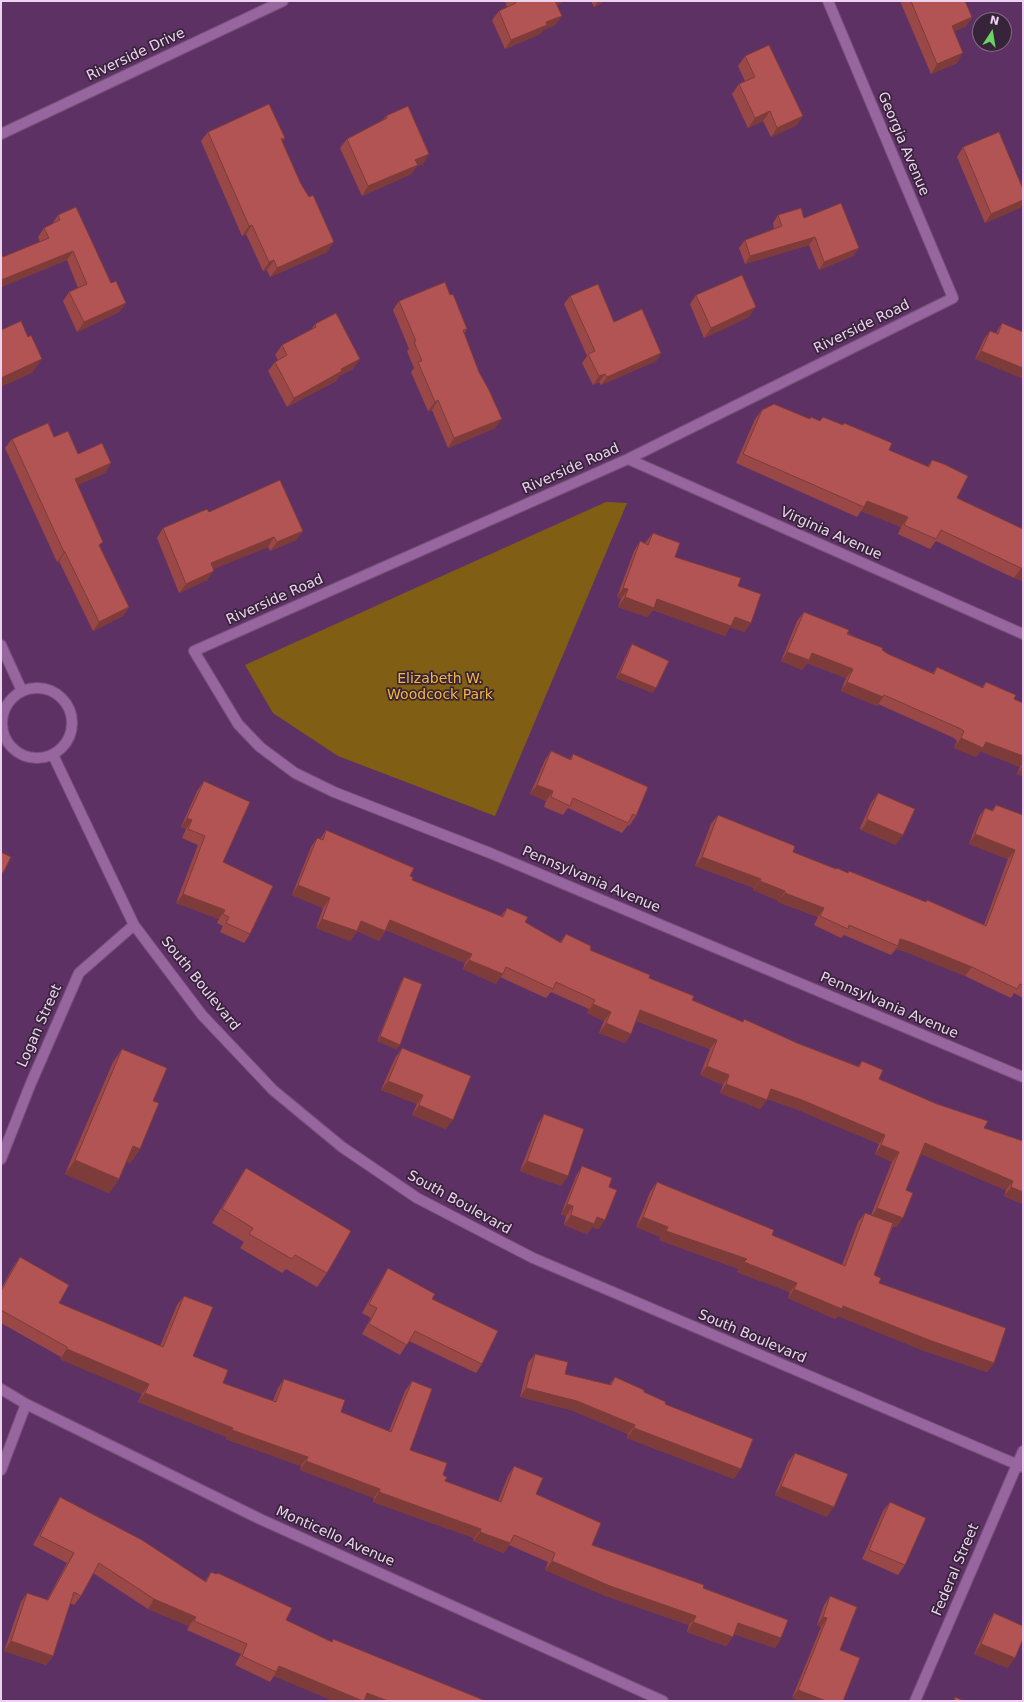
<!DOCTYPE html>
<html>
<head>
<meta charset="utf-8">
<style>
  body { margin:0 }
  #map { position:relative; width:1024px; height:1702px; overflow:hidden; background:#5e3164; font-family:"DejaVu Sans",sans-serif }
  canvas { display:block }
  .frame { position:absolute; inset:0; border:2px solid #eed3f1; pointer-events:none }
  .north { position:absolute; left:972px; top:12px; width:40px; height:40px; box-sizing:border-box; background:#37233a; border:1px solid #806983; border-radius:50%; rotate:12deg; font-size:11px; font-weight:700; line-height:16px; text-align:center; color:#eed3f1 }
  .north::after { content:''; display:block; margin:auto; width:14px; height:18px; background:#6bd363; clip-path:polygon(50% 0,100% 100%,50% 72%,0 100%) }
</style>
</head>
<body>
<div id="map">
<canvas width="1024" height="1702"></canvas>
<div class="frame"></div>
<div class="north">N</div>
</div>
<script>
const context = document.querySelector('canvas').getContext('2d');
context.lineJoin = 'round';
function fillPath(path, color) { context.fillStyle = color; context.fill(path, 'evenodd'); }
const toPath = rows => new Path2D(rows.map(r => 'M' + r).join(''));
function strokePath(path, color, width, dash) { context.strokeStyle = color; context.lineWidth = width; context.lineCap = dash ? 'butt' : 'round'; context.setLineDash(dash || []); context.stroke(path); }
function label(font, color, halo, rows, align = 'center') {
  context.font = font + ' "DejaVu Sans",sans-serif'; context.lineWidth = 3.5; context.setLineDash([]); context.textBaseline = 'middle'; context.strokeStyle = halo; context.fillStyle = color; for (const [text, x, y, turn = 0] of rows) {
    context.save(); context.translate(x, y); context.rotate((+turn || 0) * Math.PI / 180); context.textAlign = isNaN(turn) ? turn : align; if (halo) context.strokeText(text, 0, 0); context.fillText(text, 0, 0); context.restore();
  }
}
fillPath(toPath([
  [606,502,627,503,495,816,338,756,273,713,245,665]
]), '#805f14');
const minor = toPath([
  [828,1,953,298,628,459,194,651,238,724,260,747,295,773,334,792,490,853,1023,1077],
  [628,459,1023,634],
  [1,645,22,691],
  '2 723a35 35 0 1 1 70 0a35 35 0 1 1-70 0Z',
  [53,755,134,925,202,1015,273,1090,342,1147,417,1198,533,1258,1023,1467],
  [1,1159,31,1083,79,973,134,925],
  [1,1389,26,1404,260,1519,663,1701],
  [1,1470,26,1404],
  [915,1701,1023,1451]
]);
const tertiary = toPath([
  [1,134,283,1]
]);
strokePath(minor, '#764f7b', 12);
strokePath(tertiary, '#764f7b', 12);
strokePath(minor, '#97669e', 10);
strokePath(tertiary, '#97669e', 10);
fillPath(toPath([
  [505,1,564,1,557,5,562,16,555,25,543,30,540,34,505,49,492,20,499,11,507,7],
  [591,1,605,1,594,7],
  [900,1,965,1,972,17,965,27,954,31,957,63,931,74],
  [745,56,797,125,771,137,763,121,748,128,732,94,739,84,745,81,738,66],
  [386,116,423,164,417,166,411,174,362,196,340,148,347,139,383,120],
  [208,132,285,138,282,141,301,184,327,252,270,277,267,270,263,271,246,234,242,236,201,141],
  [963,147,1020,208,985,223,957,157],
  [58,215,126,303,119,312,77,332,63,301,69,292,78,288,67,260,1,287,1,254,3,257,40,242,38,237,44,228,52,224],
  [778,215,804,218,859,248,853,256,819,270,809,245,745,264,739,248,745,240,774,229,773,223],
  [450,295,467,329,464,333,495,428,448,448,432,410,428,411,411,372,414,368,407,351,409,349,393,310,399,301],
  [696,295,749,317,704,338,690,304],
  [570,296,614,322,661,353,656,361,601,385,599,382,593,385,582,363,587,356,564,304],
  [1002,323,1023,332,975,359,984,339,990,331,996,333],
  [315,324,353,369,339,376,336,381,287,407,268,371,275,362,278,360,275,355,282,345,310,331],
  [762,410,810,419,811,417,820,421,823,417,842,425,844,423,889,450,927,467,932,460,957,498,1023,529,1023,581,1014,578,936,541,930,549,898,534,901,527,861,511,857,517,736,463,755,419],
  [54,437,78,454,111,463,105,473,77,485,100,547,129,607,123,616,93,631,59,561,57,562,5,448,12,439],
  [209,512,303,531,296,540,270,551,268,547,213,569,207,580,179,593,157,538,163,528],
  [653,533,675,557,738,586,745,632,730,627,725,636,653,610,647,617,618,607,621,599,617,597,634,551,640,541,645,543],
  [804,612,882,650,888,654,932,674,937,667,982,687,986,682,1014,699,1023,703,1023,776,1017,774,1020,767,980,751,976,757,954,748,957,741,954,738,878,704,877,706,841,691,846,678,807,663,802,670,781,661,797,621],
  [632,644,653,693,616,678,629,649],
  [551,751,570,759,573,754,636,816,629,826,628,825,622,833,568,808,563,815,544,807,546,801,530,794,545,760],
  [204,781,223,862,250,934,244,943,220,932,223,926,217,923,219,919,176,903,198,845,182,838,186,829,181,827,197,791],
  [878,793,896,845,861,830,860,828,871,803],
  [996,805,1023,815,1023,998,1014,993,1011,998,965,976,904,951,896,949,891,955,844,935,841,938,814,925,818,917,778,902,779,901,753,890,754,888,695,866,711,824,718,815,793,852,836,869,848,873,849,871,926,902,927,900,984,925,1008,859,969,844,979,817,985,808,992,810],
  [326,830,410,876,412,880,501,916,507,908,525,922,560,942,566,934,590,950,649,978,692,1000,743,1022,744,1019,797,1043,858,1066,862,1061,879,1079,984,1128,1023,1141,1023,1204,1004,1196,1006,1190,921,1154,906,1190,897,1227,893,1226,874,1275,879,1283,994,1363,987,1372,922,1350,838,1316,835,1319,788,1298,790,1292,737,1272,739,1269,659,1240,661,1237,636,1227,650,1192,657,1182,772,1235,842,1265,858,1222,865,1213,871,1215,892,1162,875,1154,879,1144,796,1109,767,1099,760,1109,720,1093,723,1085,700,1075,710,1049,636,1021,631,1034,625,1043,599,1033,604,1021,587,1013,589,1009,551,992,546,998,500,977,496,984,463,969,465,963,386,930,379,941,357,931,350,941,316,928,323,908,292,895,311,847,317,838,320,839],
  [404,977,400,1045,396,1049,377,1041,401,982],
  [402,1048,446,1129,412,1115,417,1104,381,1090,395,1058],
  [122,1049,153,1101,140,1149,130,1163,127,1161,119,1179,109,1193,65,1174,113,1062],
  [544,1114,568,1176,561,1186,520,1171,538,1124],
  [582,1166,609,1187,599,1229,592,1227,587,1234,564,1225,566,1216,561,1214,576,1176],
  [246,1168,327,1273,317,1287,286,1269,282,1273,240,1248,244,1242,212,1223,237,1182],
  [20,1257,59,1303,160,1346,177,1305,184,1296,193,1356,223,1383,273,1401,278,1388,284,1379,341,1412,389,1431,405,1391,412,1381,410,1450,443,1475,445,1481,498,1501,508,1476,514,1466,536,1494,592,1545,703,1588,781,1638,775,1648,734,1634,733,1637,726,1646,687,1632,689,1625,603,1595,545,1570,548,1562,509,1545,504,1553,473,1541,474,1538,373,1502,374,1498,300,1470,301,1466,226,1439,227,1437,138,1402,142,1394,60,1359,61,1357,1,1323,1,1289,13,1267],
  [388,1268,432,1299,482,1364,476,1373,409,1341,400,1355,362,1334,371,1318,362,1313,382,1278],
  [535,1354,565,1374,609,1385,615,1377,665,1404,734,1479,627,1438,628,1434,571,1410,520,1397,528,1363],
  [795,1453,827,1517,775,1495,788,1462],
  [60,1497,205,1581,211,1572,286,1620,331,1642,333,1639,486,1701,334,1701,274,1676,270,1682,235,1665,241,1654,187,1630,189,1626,148,1609,93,1573,81,1596,74,1605,70,1603,53,1656,46,1665,4,1651,21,1602,27,1593,47,1600,67,1563,33,1545,54,1507],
  [890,1502,905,1565,898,1575,862,1559,883,1511],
  [830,1596,840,1650,792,1698,821,1627,817,1625,824,1605],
  [994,1613,1008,1668,974,1654,988,1623]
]), '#994847');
fillPath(toPath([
  [554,1,564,1,549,9],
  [598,1,605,1,594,7],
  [562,16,555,25,543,30,540,34,505,49,511,40,546,22],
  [972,17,965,27,945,35,952,26],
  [963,53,957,63,931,74,937,64],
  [770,111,763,121,748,128,755,118],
  [803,116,797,125,771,137,777,128],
  [429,154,423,164,417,166,411,174,362,196,368,186,415,160],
  [1023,200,1023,205,1020,208,985,223,991,214],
  [252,225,246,234,242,236,249,226],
  [815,237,809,245,745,264,750,256],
  [334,242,327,252,270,277,277,268],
  [859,248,853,256,819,270,824,262],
  [73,251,67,260,1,287,1,280],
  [274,260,267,270,263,271,269,262],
  [126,303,119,312,77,332,84,322],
  [756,307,749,317,704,338,711,328],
  [981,351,1023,368,1023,379,975,359],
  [661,353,656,361,601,385,607,377],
  [42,359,32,373,1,387,1,378],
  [360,359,353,369,339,376,336,381,287,407,294,398,341,369],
  [605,374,599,382,593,385,599,376],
  [438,400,432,410,428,411,435,402],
  [502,419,495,428,448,448,454,438],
  [111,463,105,473,68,489,75,479],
  [867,501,908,517,901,527,861,511,864,507],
  [303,531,296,540,270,551,277,542],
  [274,537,268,547,204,573,211,563],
  [64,552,65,552,59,561,57,562],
  [1021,568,1023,569,1023,581,1014,578],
  [214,571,207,580,179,593,186,584],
  [623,588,628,589,621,599,617,597],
  [625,597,657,599,735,617,751,623,745,632,730,627,725,636,653,610,647,617,618,607],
  [129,607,123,616,93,631,99,622],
  [787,652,812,653,853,669,846,678,807,663,802,670,781,661],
  [620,673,656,688,653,693,616,678],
  [847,682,883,697,877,706,841,691],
  [961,738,986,742,1023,756,1023,763,1020,767,980,751,976,757,954,748],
  [1023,766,1023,776,1017,774],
  [537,785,553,791,546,801,530,794],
  [187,818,192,820,186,829,181,827],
  [868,820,903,835,896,845,861,830],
  [975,834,1015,850,1008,859,969,844],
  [702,857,761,879,754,888,695,866],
  [760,881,785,891,779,901,753,890],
  [298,885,330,898,323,908,292,895],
  [785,893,824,908,818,917,778,902],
  [183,894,225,910,219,919,176,903],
  [322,919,361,921,385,931,379,941,357,931,350,941,316,928],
  [390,920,472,954,465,963,384,929],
  [900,939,910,942,972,967,965,976,904,951,896,949,898,946],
  [469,960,503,974,496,984,463,969],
  [593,1004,611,1012,604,1021,587,1013],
  [640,1010,717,1040,710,1049,634,1020],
  [606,1023,631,1034,625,1043,599,1033],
  [380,1036,400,1045,396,1049,377,1041],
  [707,1066,729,1075,723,1085,700,1075],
  [388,1081,423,1095,417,1104,381,1090],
  [726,1084,767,1100,760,1109,720,1093],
  [771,1089,802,1100,885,1135,879,1144,796,1109,764,1098],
  [419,1105,453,1120,446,1129,412,1115],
  [925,1143,1013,1181,1006,1190,918,1153],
  [881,1145,899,1152,892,1162,875,1154],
  [133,1146,140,1149,130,1163,123,1160],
  [75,1160,119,1179,109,1193,65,1174],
  [527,1161,568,1176,561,1186,520,1171],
  [1011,1187,1023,1192,1023,1204,1004,1196],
  [567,1204,573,1206,566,1216,561,1214],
  [877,1208,903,1218,897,1227,871,1217],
  [571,1215,597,1217,605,1220,599,1229,592,1227,587,1234,564,1225],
  [643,1217,747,1259,797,1283,790,1292,737,1272,739,1269,659,1240,661,1237,636,1227],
  [794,1289,843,1306,994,1363,987,1372,922,1350,838,1316,835,1319,788,1298],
  [67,1349,149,1384,142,1394,60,1359],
  [526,1388,577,1401,635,1425,628,1434,571,1410,520,1397],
  [145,1393,233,1428,227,1437,138,1402],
  [634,1428,741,1469,734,1479,627,1438],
  [232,1430,308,1457,301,1466,226,1439],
  [306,1461,380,1489,374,1498,300,1470],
  [781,1486,834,1507,827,1517,775,1495],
  [379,1492,481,1529,474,1538,373,1502],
  [480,1532,510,1543,504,1553,473,1541],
  [552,1561,696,1616,689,1625,603,1595,545,1570],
  [154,1599,196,1617,189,1626,148,1609],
  [823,1617,827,1618,821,1627,817,1625],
  [693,1622,733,1637,726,1646,687,1632],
  [738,1623,781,1638,775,1648,731,1633],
  [11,1641,53,1656,46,1665,4,1651],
  [981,1644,1015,1658,1008,1668,974,1654],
  [279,1666,367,1693,388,1701,334,1701,274,1676],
  [798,1690,826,1701,799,1701,792,1698]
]), '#7d3b3a');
const building = toPath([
  [515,1,555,1,562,16,546,22,547,25,511,40,499,11,516,3,515,1],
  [911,1,965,1,972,17,952,26,963,53,937,64,911,1],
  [769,45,803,116,777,128,770,111,755,118,739,84,755,77,745,56,769,45],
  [269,104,285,138,281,139,301,184,309,197,313,195,334,242,277,268,274,260,269,262,252,225,249,226,208,132,269,104],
  [408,106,429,154,415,160,418,165,368,186,347,139,387,118,386,116,408,106],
  [999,132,1023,189,1023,200,991,214,963,147,999,132],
  [841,203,859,248,824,262,815,237,750,256,745,240,782,226,778,215,801,208,804,218,841,203],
  [76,207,111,283,116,281,126,303,84,322,69,292,87,284,73,251,1,280,1,254,3,257,49,238,44,228,60,220,58,215,76,207],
  [742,275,756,307,711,328,696,295,742,275],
  [445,282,450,295,453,294,467,329,463,330,479,372,489,390,502,419,454,438,438,400,435,402,418,362,422,361,414,342,416,341,399,301,445,282],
  [598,284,614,322,642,309,661,353,607,377,605,374,599,376,588,354,595,351,570,296,598,284],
  [336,313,360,359,341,369,342,371,294,398,275,362,287,355,282,345,316,327,315,324,336,313],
  [21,321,28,337,31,335,42,359,1,378,1,330,21,321],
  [1002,323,1023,332,1023,368,981,351,990,331,998,334,1002,323],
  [774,404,810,419,811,417,820,421,823,417,843,425,844,423,892,443,889,450,929,467,932,460,944,464,968,476,957,498,1023,529,1023,569,941,530,936,539,904,525,908,517,867,501,864,507,743,454,762,410,774,404],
  [48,423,54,437,68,431,78,454,102,443,111,463,75,479,103,542,99,545,129,607,99,622,65,552,64,552,12,439,48,423],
  [280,480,303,531,277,542,274,537,211,563,214,571,186,584,163,528,207,509,209,512,280,480],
  [653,533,680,543,675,557,741,578,738,586,761,594,751,623,735,617,731,626,657,599,654,608,625,597,628,589,623,588,640,541,648,545,653,533],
  [804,612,849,630,847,634,883,648,882,650,888,654,934,674,937,667,983,688,986,682,1016,695,1014,699,1023,703,1023,756,986,742,983,748,961,738,964,731,961,729,884,695,883,697,847,682,853,669,812,653,809,660,787,652,804,612],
  [632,644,669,661,656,688,620,673,632,644],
  [551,751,571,760,573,754,648,787,636,816,633,814,628,823,573,798,570,806,551,797,553,791,537,785,551,751],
  [204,781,250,802,223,862,273,886,250,934,226,923,229,917,223,914,225,910,183,894,205,836,188,829,192,820,187,818,204,781],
  [878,793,915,809,903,835,868,820,867,818,878,793],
  [996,805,1023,815,1023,985,1020,984,1017,989,972,967,910,942,900,939,898,946,849,925,848,929,820,916,824,908,785,893,785,891,760,881,761,879,702,857,718,815,795,846,793,852,836,869,837,868,848,873,849,871,926,902,927,900,986,926,1015,850,975,834,985,808,993,811,996,805],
  [326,830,414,868,410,876,413,877,412,880,503,917,507,908,528,917,525,922,561,943,566,934,591,946,590,950,650,975,649,978,694,996,692,1000,743,1022,744,1019,797,1043,859,1067,862,1061,883,1070,879,1079,937,1104,988,1121,984,1128,1023,1141,1023,1192,1011,1187,1013,1181,925,1143,906,1190,913,1193,903,1218,877,1208,899,1152,881,1145,885,1135,802,1100,771,1089,767,1100,726,1084,729,1075,707,1066,717,1040,640,1010,631,1034,606,1023,611,1012,593,1004,595,1000,556,982,553,989,506,967,503,974,469,960,472,954,390,920,385,931,361,921,357,931,322,919,330,898,298,885,317,838,323,840,326,830],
  [1,852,11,857,3,873,1,872,1,852],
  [404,977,422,984,400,1045,380,1036,404,977],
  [402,1048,471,1076,453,1120,419,1105,423,1095,388,1081,402,1048],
  [122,1049,167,1068,153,1101,159,1103,140,1149,133,1146,119,1179,75,1160,122,1049],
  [544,1114,584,1129,568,1176,527,1161,544,1114],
  [582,1166,612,1178,609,1187,617,1190,605,1220,597,1217,594,1224,571,1215,573,1206,567,1204,582,1166],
  [246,1168,351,1231,327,1273,295,1255,292,1259,249,1234,253,1228,222,1209,246,1168],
  [657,1182,774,1230,772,1235,845,1266,865,1213,893,1223,874,1275,881,1278,879,1283,1006,1328,994,1363,929,1340,843,1306,842,1309,794,1289,797,1283,744,1262,747,1259,666,1231,668,1227,643,1217,657,1182],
  [20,1257,69,1285,59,1303,163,1347,184,1296,213,1307,193,1356,228,1370,223,1383,276,1402,284,1379,345,1400,341,1412,391,1432,412,1381,432,1389,410,1450,447,1463,443,1475,447,1477,445,1481,501,1502,514,1466,543,1478,536,1494,601,1523,592,1545,704,1585,703,1588,788,1620,781,1638,738,1623,733,1637,693,1622,696,1616,610,1586,552,1561,555,1553,514,1535,510,1543,480,1532,481,1529,379,1492,380,1489,306,1461,308,1457,232,1430,233,1428,145,1393,149,1384,67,1349,67,1347,1,1310,1,1291,20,1257],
  [388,1268,435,1294,432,1299,498,1331,482,1364,415,1331,407,1345,369,1324,377,1308,369,1304,388,1268],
  [535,1354,568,1362,565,1374,611,1385,615,1377,644,1390,644,1392,666,1402,665,1404,753,1439,741,1469,634,1428,635,1425,577,1401,526,1388,535,1354],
  [795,1453,848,1474,834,1507,781,1486,795,1453],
  [60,1497,142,1540,206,1582,211,1572,216,1574,218,1573,292,1608,286,1620,332,1642,333,1639,486,1701,388,1701,367,1693,364,1701,363,1701,279,1666,276,1672,242,1656,247,1644,194,1621,196,1617,154,1599,99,1563,81,1596,74,1592,53,1656,11,1641,27,1593,48,1600,74,1553,40,1536,60,1497],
  [890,1502,926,1518,905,1565,869,1550,890,1502],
  [830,1596,857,1607,840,1650,860,1658,843,1701,826,1701,798,1690,827,1618,823,1617,830,1596],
  [994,1613,1023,1626,1023,1639,1015,1658,981,1644,994,1613],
  [955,1697,964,1701,954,1701,955,1697]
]);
fillPath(building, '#b25453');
strokePath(building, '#7d3b3a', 1);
label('14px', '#eed3f1', '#37233a', [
  ["Riverside Drive",136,55,-25],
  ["Georgia Avenue",903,144,67],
  ["Riverside Road",862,327,-26],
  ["Riverside Road",571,469,-24],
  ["Virginia Avenue",831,534,24],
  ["Riverside Road",275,600,-24],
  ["Pennsylvania Avenue",591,880,23],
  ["South Boulevard",200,984,51],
  ["Pennsylvania Avenue",889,1006,23],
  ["Logan Street",40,1026,-66],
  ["South Boulevard",459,1203,29],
  ["South Boulevard",752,1337,23],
  ["Monticello Avenue",335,1537,24],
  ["Federal Street",956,1570,-67]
]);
label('14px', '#f5b935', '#37233a', [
  ["Elizabeth W.",440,679],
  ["Woodcock Park",440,695]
]);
</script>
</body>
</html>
